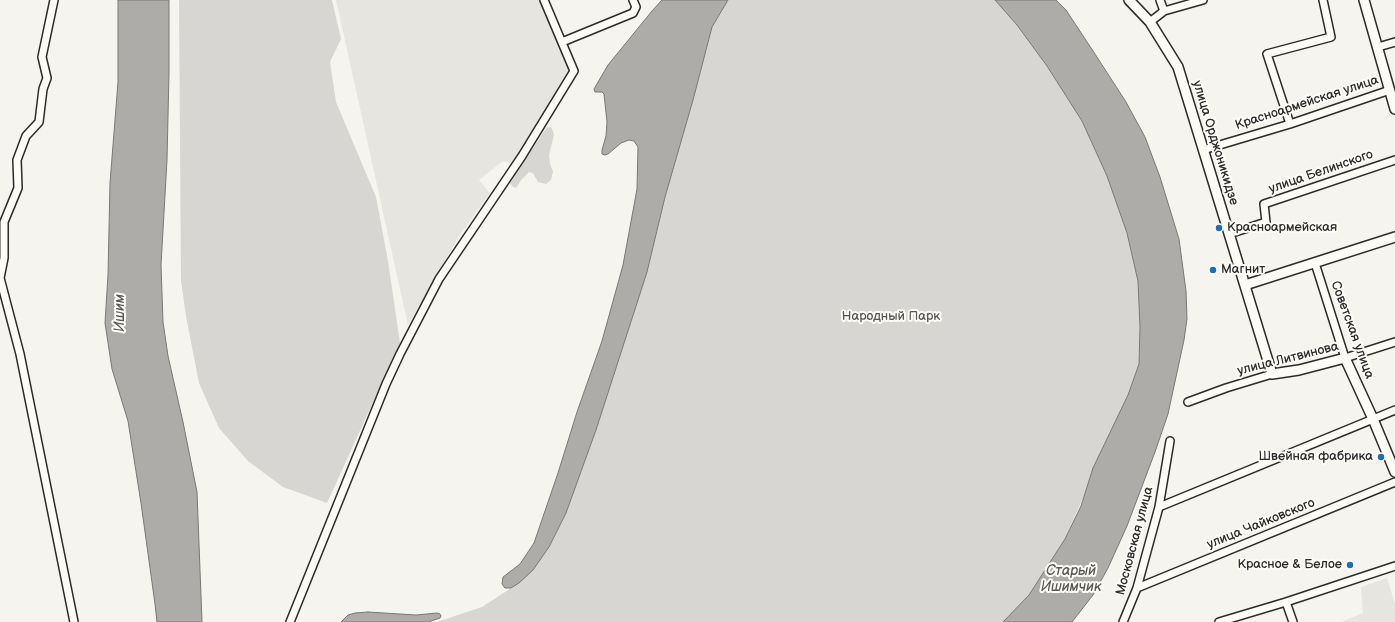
<!DOCTYPE html>
<html>
<head>
<meta charset="utf-8">
<style>
  body { margin:0 }
  canvas { display:block; background:#f5f4ef }
</style>
</head>
<body>
<canvas width="1395" height="622"></canvas>
<script>
const context = document.querySelector('canvas').getContext('2d');
context.lineJoin = 'round';
function fillPath(path, color) { context.fillStyle = color; context.fill(path, 'evenodd'); }
const toPath = rows => new Path2D(rows.map(r => 'M' + r).join(''));
function strokePath(path, color, width, dash) { context.strokeStyle = color; context.lineWidth = width; context.lineCap = dash ? 'butt' : 'round'; context.setLineDash(dash || []); context.stroke(path); }
function label(font, color, halo, rows, align = 'center') {
  context.font = font + ' "Balsamiq Sans",sans-serif'; context.lineWidth = 4; context.setLineDash([]); context.textBaseline = 'middle'; context.strokeStyle = halo; context.fillStyle = color; for (const [text, x, y, turn = 0] of rows) {
    context.save(); context.translate(x, y); context.rotate((+turn || 0) * Math.PI / 180); context.textAlign = isNaN(turn) ? turn : align; if (halo) context.strokeText(text, 0, 0); context.fillText(text, 0, 0); context.restore();
  }
}
fillPath(toPath([
  [336,0,539,0,569,71,512,164,503,161,479,180,490,193,459,236,408,325],
  [1387,578,1395,604,1395,622,1341,622,1363,613,1361,587]
]), '#e6e5e0');
fillPath(toPath([
  [179,0,332,0,341,39,330,62,336,102,376,197,388,261,400,343,327,503,283,487,248,461,219,428,199,383,186,316,181,281],
  [728,0,995,0,1017,25,1047,66,1082,121,1107,176,1127,233,1138,281,1140,327,1139,364,1128,395,1065,539,1029,595,1003,622,437,622,482,607,519,583,549,547,566,513,596,430,647,272,665,197,693,100,712,27],
  [547,127,552,128,554,135,549,155,550,164,553,171,551,180,546,184,538,182,533,173,529,172,522,179,516,188,512,186,510,183]
]), '#d7d6d2');
const water = toPath([
  [118,0,169,0,169,73,167,160,161,265,163,322,168,356,183,422,197,492,202,622,157,622,155,604,141,503,128,421,112,369,105,323,108,275,110,183,118,82,118,0],
  [662,0,728,0,712,27,693,100,665,197,647,272,596,430,566,513,549,547,533,570,519,583,511,588,505,588,502,584,503,577,520,564,534,543,558,473,577,412,602,341,623,265,637,189,638,147,634,141,629,140,621,143,608,154,605,155,602,154,602,150,606,136,607,122,604,94,602,92,595,92,594,89,608,65,652,11,662,0],
  [995,0,1056,0,1066,10,1095,54,1126,102,1145,137,1160,177,1179,239,1186,291,1187,319,1184,340,1168,414,1155,452,1127,526,1108,568,1093,595,1072,622,1003,622,1029,595,1065,539,1081,506,1093,468,1128,395,1139,364,1140,327,1138,281,1127,233,1107,176,1082,121,1047,66,1017,25,995,0],
  [368,612,416,615,437,613,440,614,441,616,440,618,428,622,341,622,348,615,355,613,368,612]
]);
fillPath(water, '#adaca9');
strokePath(water, '#797877', 1);
const minor = toPath([
  [1164,11,1203,0],
  [1150,22,1164,11,1160,0],
  [562,42,633,13,636,7,633,0],
  [1378,47,1395,42],
  [1290,124,1267,54,1331,37,1323,0],
  [1203,150,1290,124,1390,90],
  [1229,234,1266,222,1264,204,1395,160],
  [1315,263,1345,358,1395,342],
  [0,278,20,354,74,622],
  [0,278,4,258,4,222,18,188,17,160,26,136,39,122,43,89,47,78,42,57,54,0],
  [1188,402,1226,388,1272,374],
  [1159,507,1395,410],
  [1137,588,1395,482],
  [1286,602,1293,622],
  [290,622,386,384,400,354,439,279,522,156,574,71,544,0],
  [1123,622,1137,588,1159,507,1170,441],
  [1219,622,1286,602,1395,566]
]);
const major = toPath([
  [1129,0,1150,22,1178,67,1272,374,1299,370,1345,358,1373,419,1395,472],
  [1364,0,1395,109],
  [1245,285,1395,237]
]);
strokePath(minor, '#2b2b2b', 10);
strokePath(major, '#2b2b2b', 12);
strokePath(minor, '#fdfcf7', 7);
strokePath(major, '#fdfcf7', 9);
for (const [x, y, r, color] of [
  [1219,228,4,"#1f6fb2"],
  [1213,270,4,"#1f6fb2"],
  [1381,457,4,"#1f6fb2"],
  [1350,565,4,"#1f6fb2"]
]) { const dot = new Path2D(); dot.arc(x, y, r, 0, 2 * Math.PI); context.fillStyle = color; context.fill(dot); strokePath(dot, '#fdfcf7', 1.5); }
label('13px', '#2b2b2b', '#fdfcf7', [
  ["Красноармейская улица",1307,103,-18],
  ["улица Орджоникидзе",1215,143,73],
  ["улица Белинского",1321,172,-19],
  ["Советская улица",1352,330,70],
  ["улица Литвинова",1288,359,-14],
  ["улица Чайковского",1261,524,-22],
  ["Московская улица",1135,541,-75]
]);
label('13px', '#2b2b2b', '#fdfcf7', [
  ["Красноармейская",1227,228],
  ["Магнит",1221,270],
  ["Швейная фабрика",1373,457,"right"],
  ["Красное & Белое",1342,565,"right"]
], 'left');
label('13px', '#565655', '#fdfcf7', [
  ["Народный Парк",891,317]
]);
label('italic 14px', '#585857', '#fdfcf7', [
  ["Ишим",120,313,-90],
  ["Старый",1071,571],
  ["Ишимчик",1071,587]
]);
</script>
</body>
</html>
